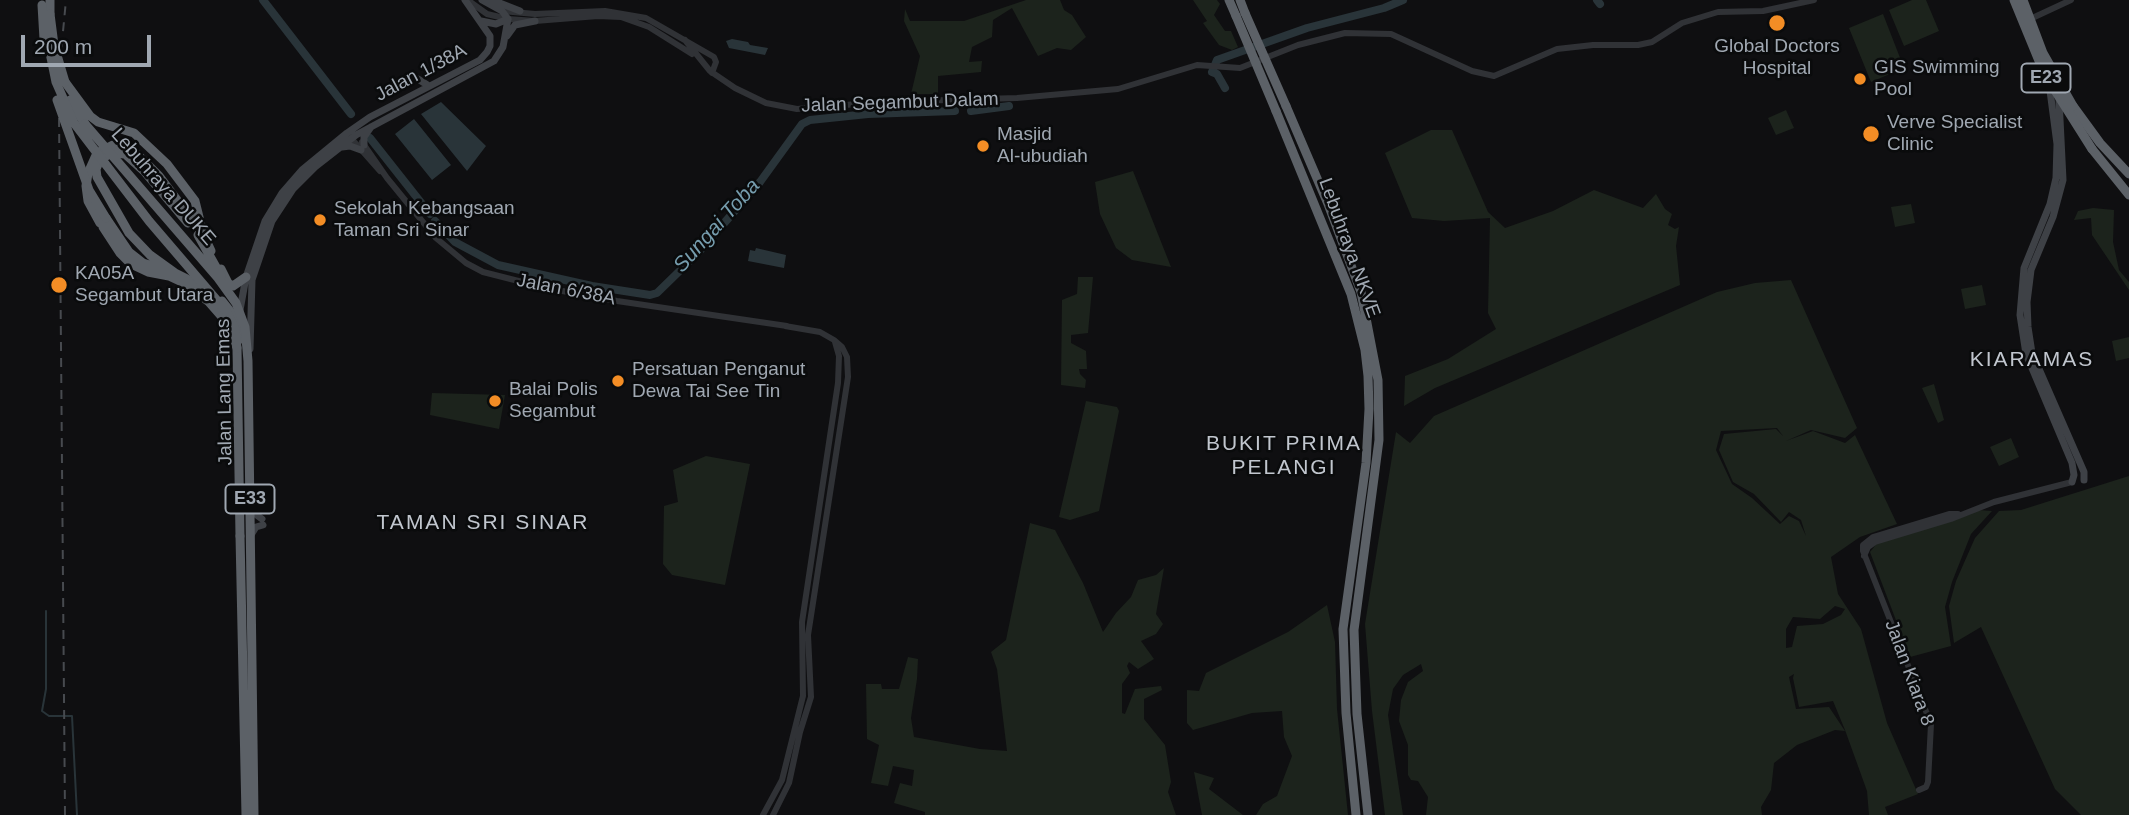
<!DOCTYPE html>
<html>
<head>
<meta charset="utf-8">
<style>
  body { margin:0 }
  #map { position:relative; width:2129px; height:815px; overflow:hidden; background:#0f0f11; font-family:Arial,sans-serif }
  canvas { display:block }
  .scale { position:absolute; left:21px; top:35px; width:130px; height:32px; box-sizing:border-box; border:4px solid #a0a8b2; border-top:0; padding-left:9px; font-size:21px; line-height:24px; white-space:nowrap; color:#a0a8b2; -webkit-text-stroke:5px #0a0b0c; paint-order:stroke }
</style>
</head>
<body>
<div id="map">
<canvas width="2129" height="815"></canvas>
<div class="scale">200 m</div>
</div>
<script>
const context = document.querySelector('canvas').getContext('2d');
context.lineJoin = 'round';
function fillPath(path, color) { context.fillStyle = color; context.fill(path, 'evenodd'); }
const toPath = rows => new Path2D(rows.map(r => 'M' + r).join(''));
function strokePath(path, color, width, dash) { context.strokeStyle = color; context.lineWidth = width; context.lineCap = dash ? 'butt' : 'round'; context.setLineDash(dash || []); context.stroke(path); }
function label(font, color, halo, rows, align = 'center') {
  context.font = font + ' Arial,sans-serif'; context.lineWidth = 5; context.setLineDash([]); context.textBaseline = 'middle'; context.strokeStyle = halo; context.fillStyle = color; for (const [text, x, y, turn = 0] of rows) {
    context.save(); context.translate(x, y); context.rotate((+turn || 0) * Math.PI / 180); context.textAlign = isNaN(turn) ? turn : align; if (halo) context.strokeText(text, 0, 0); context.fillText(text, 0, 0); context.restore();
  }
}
fillPath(toPath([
  [1026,0,1060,0,1064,10,1072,15,1086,37,1071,50,1057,48,1038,56,1012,8,993,20,992,37,972,47,969,62,982,61,981,72,938,76,938,94,911,94,920,56,904,21,905,9,910,21,964,21],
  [1193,0,1217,0,1220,4,1214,15,1225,31,1231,31,1238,47,1232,50,1219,45,1203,23,1207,21],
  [1912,0,1926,0,1939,31,1904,46,1889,10],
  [1883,14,1904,68,1871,82,1849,28],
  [1786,110,1794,128,1776,135,1768,118],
  [1431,130,1452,130,1488,212,1505,228,1553,211,1594,190,1643,208,1656,194,1665,209,1672,214,1668,225,1675,229,1679,227,1676,246,1680,285,1435,388,1404,406,1405,376,1448,359,1496,329,1488,313,1490,218,1444,221,1412,218,1385,153],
  [1133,171,1171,267,1132,260,1116,248,1100,214,1095,182],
  [1911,204,1915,223,1895,227,1891,207],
  [2093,208,2114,210,2113,242,2119,270,2129,282,2129,306,2129,290,2092,235,2091,218,2074,220,2078,211],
  [1078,277,1093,277,1088,333,1071,335,1071,343,1086,351,1087,369,1079,369,1080,374,1086,380,1085,388,1061,385,1062,300,1077,294],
  [1791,280,1857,428,1845,438,1811,430,1786,441,1813,431,1845,443,1855,435,1897,524,1860,537,1831,557,1838,594,1861,629,1887,723,1918,794,1885,807,1888,815,1869,815,1867,791,1845,730,1833,701,1799,707,1793,678,1794,674,1789,677,1796,709,1829,707,1845,731,1835,730,1797,745,1774,763,1771,790,1761,807,1762,815,1426,815,1428,797,1418,781,1411,780,1408,775,1408,745,1399,721,1401,700,1408,682,1423,671,1421,664,1403,675,1393,689,1388,715,1403,815,1385,815,1372,711,1365,624,1396,432,1410,443,1434,416,1717,292,1755,283],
  [1777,428,1783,436,1776,429,1724,434,1719,450,1733,482,1754,494,1781,522,1789,512,1801,520,1806,536,1799,521,1789,516,1780,524,1752,498,1732,484,1716,450,1721,431],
  [1835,606,1845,609,1841,615,1823,624,1797,626,1792,647,1786,648,1786,629,1793,617,1820,619],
  [1982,285,1986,305,1965,309,1961,289],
  [2129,337,2129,358,2116,361,2112,341],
  [1934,384,1944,420,1938,423,1922,388],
  [432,393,505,395,499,429,430,415],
  [1086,401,1117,407,1119,411,1099,511,1070,520,1059,517],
  [2011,438,2019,457,1999,466,1990,447],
  [706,456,750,464,725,585,672,575,663,564,664,506,678,502,673,470],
  [2129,476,2129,815,2081,815,2055,789,1981,627,1954,643,1949,606,1956,581,1975,538,1999,511,2021,510],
  [1979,510,1992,511,1971,534,1952,582,1945,607,1951,646,1910,657,1870,552,1878,542],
  [1030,523,1055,530,1083,583,1103,632,1116,613,1131,597,1138,580,1156,575,1164,568,1156,614,1163,624,1156,634,1141,641,1154,659,1138,669,1129,662,1127,666,1130,673,1122,684,1122,713,1125,714,1135,689,1161,686,1162,690,1144,699,1144,719,1165,745,1171,782,1168,792,1176,815,925,815,925,812,894,803,900,783,912,786,914,770,893,766,888,786,871,783,879,745,867,739,866,684,881,684,882,689,899,689,908,657,918,659,917,679,911,718,914,737,980,749,1007,751,997,669,991,652,1006,640],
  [1327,605,1335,642,1337,709,1348,815,1256,815,1263,804,1277,796,1292,756,1284,737,1282,711,1252,713,1193,730,1187,723,1187,690,1199,691,1206,673,1288,632],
  [1194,772,1214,778,1209,789,1243,815,1202,815]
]), '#1c231c');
fillPath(toPath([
  [732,39,748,42,750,45,768,48,765,55,729,48,726,41],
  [441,102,486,146,467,171,421,114],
  [414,119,451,165,432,180,395,134],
  [756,248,786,255,784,268,748,261,750,250,755,251]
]), '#293439');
strokePath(toPath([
  [46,611,46,689,42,711,49,716,72,716,77,815]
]), '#293439', 2);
strokePath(toPath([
  [263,0,351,114],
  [1597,0,1600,4],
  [1225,88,1217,74,1212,72,1217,60,1307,28,1384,8,1403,0],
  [971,111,1009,106],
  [370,138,430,214],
  [435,221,455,242,498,265,592,286,650,295,657,293,698,253,760,182,802,124,810,120,868,114,955,111]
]), '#293439', 8);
strokePath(toPath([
  [469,1,487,14,508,19,535,21,598,16,621,17,649,27,692,54],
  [502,11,535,14,605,11,646,18,714,57,716,62,712,73],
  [2028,20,2071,0],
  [685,40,710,71,735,88,766,103,797,109,881,102,1017,98,1118,89,1197,65,1240,68,1298,45,1345,33,1391,34,1472,71,1494,76,1557,49,1593,45,1638,45,1652,42,1682,23,1718,12,1763,11,1814,0],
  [350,137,380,171],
  [362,142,387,178,436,238,466,263,483,272,546,288,617,301,787,326],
  [1864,556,1868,547,1875,542,1951,519,1994,502,2072,482],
  [1919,790,1926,787,1928,782,1931,724,1863,551,1863,545,1873,537,1949,514,1958,514],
  [763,815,782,780,803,696,802,622,838,383,839,356,835,342],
  [773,815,789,783,800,732,811,697,808,635,848,377,847,357,842,347,834,340,820,332,785,326]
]), '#303236', 6);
strokePath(toPath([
  [482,0,502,11,508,19],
  [492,0,520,11],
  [481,21,496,24,508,19],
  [507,36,515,25,535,21],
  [418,79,429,86],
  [2049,83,2057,144,2056,178,2050,204,2024,268,2020,315,2026,354,2072,463,2074,475,2072,482],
  [2059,99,2063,180,2053,217,2031,270,2027,302,2028,327,2032,353,2084,472,2084,480],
  [364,145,364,137,371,127],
  [342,147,350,146,361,150],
  [240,310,246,277,265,221,282,193,302,170,347,133,370,117,480,60,487,52,490,46,490,36,465,0],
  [250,349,252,280,272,221,293,189,315,167,356,135,494,61,503,47,508,19],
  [250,510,262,519],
  [251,535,256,527,263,525]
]), '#3e4146', 7);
strokePath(toPath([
  [50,0,50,14],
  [1229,0,1236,16],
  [1240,0,1245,13],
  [65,82,90,116,98,122,134,133,167,164,195,201,203,233],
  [70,100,85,124],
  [1286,106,1328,204,1361,292,1378,380,1379,440,1354,630,1357,714,1368,815],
  [2073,106,2100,143,2129,174],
  [1276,111,1351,294,1365,350,1368,376,1369,409,1366,463,1343,629,1346,713,1356,815],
  [2092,149,2129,195],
  [106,218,129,252,143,263,175,273,205,288],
  [100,223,88,201,86,186,88,173,97,153,113,145,123,146,133,150,159,176,204,236,211,251],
  [103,227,120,253,131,264,148,272,169,276,184,283,209,302,223,318,232,333,237,348,240,536],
  [221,269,228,283,233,286,246,277],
  [175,273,150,255,129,233,97,177,96,169,100,160,111,153,125,154,145,172,188,223],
  [222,301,234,316,241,339]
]), '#5c6167', 9);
strokePath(toPath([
  [65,815,59,113,60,63,66,0]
]), '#474a4f', 2, [9, 7]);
strokePath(toPath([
  [2014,0,2044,73,2092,149],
  [2023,0,2043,53,2073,106],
  [42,5,44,39],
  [1245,13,1286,106],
  [50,14,54,45,65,82],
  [1236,16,1276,111],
  [46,33,56,82,74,123,149,221,226,311,235,329,237,348],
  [57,100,89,190,106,218],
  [85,124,218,278,236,303,245,327,248,361,254,815],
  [198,235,221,276],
  [240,536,246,815]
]), '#5c6167', 9);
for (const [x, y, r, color] of [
  [1777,23,9,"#f38d25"],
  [1860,79,7,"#f38d25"],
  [1871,134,9,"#f38d25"],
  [983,146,7,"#f38d25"],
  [320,220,7,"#f38d25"],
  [59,285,9,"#f38d25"],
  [618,381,7,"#f38d25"],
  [495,401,7,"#f38d25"]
]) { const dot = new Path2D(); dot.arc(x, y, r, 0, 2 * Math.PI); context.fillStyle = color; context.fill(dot); strokePath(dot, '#0a0b0c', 2.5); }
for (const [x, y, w] of [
  [2046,78,49],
  [250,499,49]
]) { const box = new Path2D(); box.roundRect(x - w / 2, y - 14.5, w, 29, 5); context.fillStyle = '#0a0b0c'; context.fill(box); strokePath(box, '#a0a8b2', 2); }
label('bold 18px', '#a0a8b2', null, [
  ["E23",2046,78],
  ["E33",250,499]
]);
label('19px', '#a0a8b2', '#0a0b0c', [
  ["Global Doctors",1777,47,"center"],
  ["Hospital",1777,69,"center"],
  ["GIS Swimming",1874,68],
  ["Pool",1874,90],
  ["Verve Specialist",1887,123],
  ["Clinic",1887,145],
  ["Masjid",997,135],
  ["Al-ubudiah",997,157],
  ["Sekolah Kebangsaan",334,209],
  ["Taman Sri Sinar",334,231],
  ["KA05A",75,274],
  ["Segambut Utara",75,296],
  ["Persatuan Penganut",632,370],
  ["Dewa Tai See Tin",632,392],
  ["Balai Polis",509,390],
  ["Segambut",509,412]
], 'left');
label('19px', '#a0a8b2', '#0a0b0c', [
  ["Jalan 1/38A",421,73,-28],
  ["Jalan Segambut Dalam",900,103,-2],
  ["Lebuhraya DUKE",163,187,49],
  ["Lebuhraya NKVE",1349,248,70],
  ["Jalan 6/38A",566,290,11],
  ["Jalan Lang Emas",225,392,-91],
  ["Jalan Kiara 8",1909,673,70]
]);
label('italic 21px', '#769dae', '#0a0b0c', [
  ["Sungai Toba",717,226,-48]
]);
context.letterSpacing = '2px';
label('21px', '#c1c6ce', '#0a0b0c', [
  ["KIARAMAS",2032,360],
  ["BUKIT PRIMA",1284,444],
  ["PELANGI",1284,468],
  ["TAMAN SRI SINAR",483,523]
]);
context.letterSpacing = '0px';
</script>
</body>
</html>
